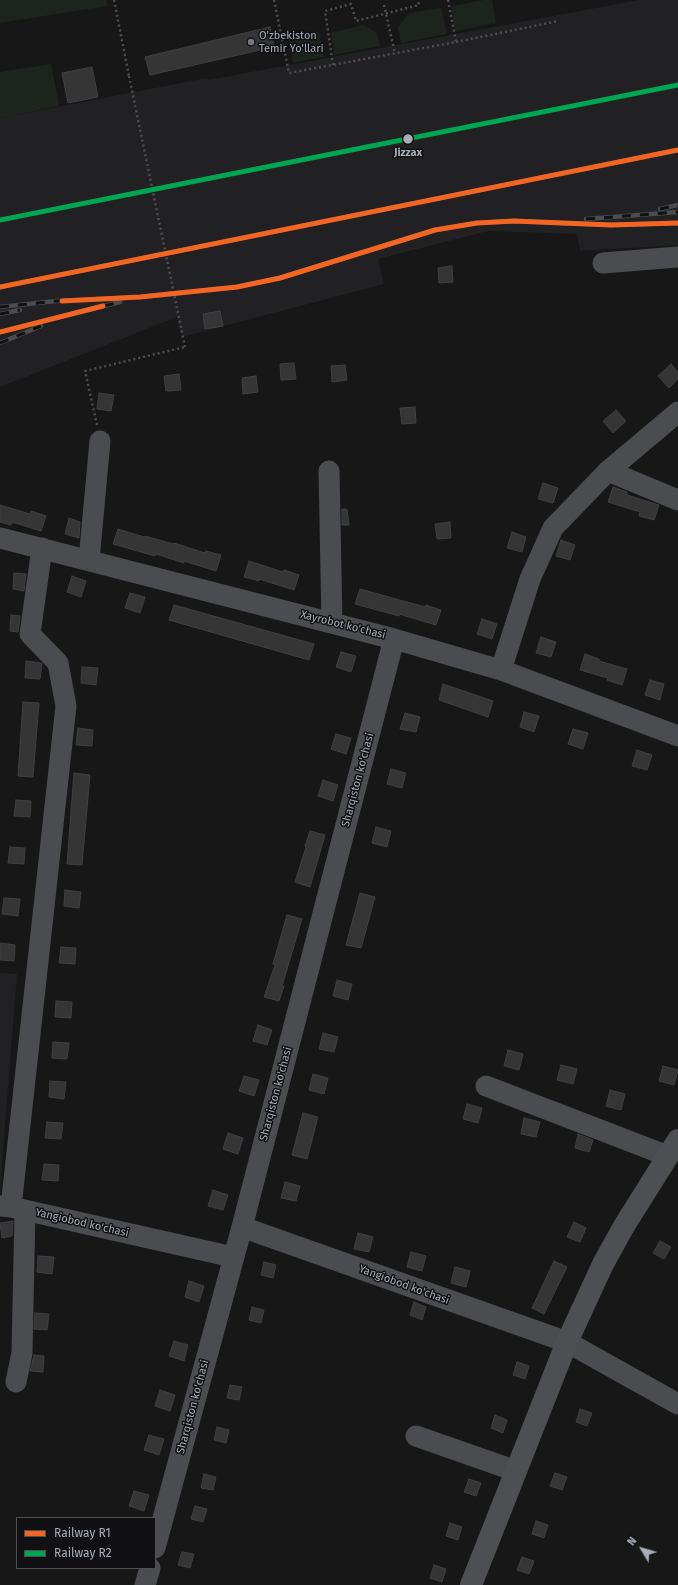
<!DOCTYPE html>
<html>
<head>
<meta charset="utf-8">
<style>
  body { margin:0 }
  #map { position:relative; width:678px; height:1585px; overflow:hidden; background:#171717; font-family:"Fira Sans",sans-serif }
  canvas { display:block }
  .legend { position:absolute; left:16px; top:1517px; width:140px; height:52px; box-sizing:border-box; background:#111113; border:1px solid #4d4f55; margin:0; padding:5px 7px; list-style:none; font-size:12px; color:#a8adb8 }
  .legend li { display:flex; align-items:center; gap:8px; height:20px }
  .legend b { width:20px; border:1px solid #4d4f55 }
  .north { position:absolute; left:622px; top:1529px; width:40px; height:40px; -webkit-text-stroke:3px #111113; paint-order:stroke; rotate:308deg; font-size:11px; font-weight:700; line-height:16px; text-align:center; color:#a8adb8 }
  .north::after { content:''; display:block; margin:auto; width:14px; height:18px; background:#a8adb8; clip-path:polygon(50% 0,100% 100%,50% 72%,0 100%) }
</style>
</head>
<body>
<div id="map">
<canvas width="678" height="1585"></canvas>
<ul class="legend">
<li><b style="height:5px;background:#f26522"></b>Railway R1</li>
<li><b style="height:5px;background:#00a651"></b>Railway R2</li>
</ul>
<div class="north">N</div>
</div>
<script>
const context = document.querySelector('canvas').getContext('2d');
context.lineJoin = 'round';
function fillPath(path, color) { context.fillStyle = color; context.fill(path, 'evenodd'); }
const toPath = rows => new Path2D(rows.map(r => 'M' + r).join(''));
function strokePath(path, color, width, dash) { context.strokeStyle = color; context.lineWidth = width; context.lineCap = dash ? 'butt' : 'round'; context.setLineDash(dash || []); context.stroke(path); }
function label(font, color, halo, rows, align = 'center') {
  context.font = font + ' "Fira Sans",sans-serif'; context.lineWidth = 3; context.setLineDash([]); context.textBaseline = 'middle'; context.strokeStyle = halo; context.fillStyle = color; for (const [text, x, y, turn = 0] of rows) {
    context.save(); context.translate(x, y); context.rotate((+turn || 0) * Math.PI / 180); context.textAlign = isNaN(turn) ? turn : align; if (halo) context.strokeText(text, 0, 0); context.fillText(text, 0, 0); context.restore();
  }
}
fillPath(toPath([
  [639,0,678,0,678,245,580,251,577,234,488,231,378,259,384,284,182,337,177,317,0,387,0,118,207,78,208,80],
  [0,973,17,974,0,1189]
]), '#212123');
fillPath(toPath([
  [0,0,106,0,107,6,0,23],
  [484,0,492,0,496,23,455,31,451,6],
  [441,8,447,34,401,43,398,27,409,13],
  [363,25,377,33,380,46,334,55,331,33],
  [319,33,324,57,293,63,288,38],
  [51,64,59,106,0,118,0,72]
]), '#1d241e');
const building = toPath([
  [270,27,274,47,150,75,145,57,270,27],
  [92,67,98,97,68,103,62,73,92,67],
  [452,266,453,282,439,283,438,268,452,266],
  [220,311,223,326,205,329,203,314,220,311],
  [294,363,296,379,281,380,280,364,294,363],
  [671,364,678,372,678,379,669,388,658,376,671,364],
  [345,365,347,380,332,382,331,366,345,365],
  [179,374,181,390,166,391,164,376,179,374],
  [256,376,258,392,243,394,242,378,256,376],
  [99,393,114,395,111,411,97,409,99,393],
  [415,407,416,423,402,424,400,408,415,407],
  [616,410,626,421,613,433,603,421,616,410],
  [543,483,558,488,553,503,538,499,543,483],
  [613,487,627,492,627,495,659,505,654,520,639,516,640,512,608,502,613,487],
  [0,505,30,514,31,511,46,516,41,531,12,522,11,525,0,522,0,505],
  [342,509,347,509,349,525,342,525,342,509],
  [69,518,80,522,79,538,65,534,69,518],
  [450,522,451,538,437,539,435,524,450,522],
  [118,529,144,537,145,536,173,544,174,543,205,553,206,551,221,555,216,571,184,561,184,563,156,554,155,556,113,544,118,529],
  [512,532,526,537,522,552,507,548,512,532],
  [561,540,575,545,570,560,556,556,561,540],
  [249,561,283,572,284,570,299,575,294,590,259,579,259,581,244,577,249,561],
  [14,573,26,574,24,591,13,589,14,573],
  [72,576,86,581,81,597,67,592,72,576],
  [360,589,425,607,426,605,441,610,436,625,399,614,399,616,355,604,360,589],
  [130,593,145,597,140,613,125,608,130,593],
  [174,605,314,644,309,660,169,620,174,605],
  [11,615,20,616,18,632,10,631,11,615],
  [482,619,497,624,492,639,477,634,482,619],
  [541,637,556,642,551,657,536,653,541,637],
  [341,652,356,656,351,672,336,667,341,652],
  [585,654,599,659,599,661,627,669,622,685,607,680,608,678,580,670,585,654],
  [26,661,42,663,40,679,25,678,26,661],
  [82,667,98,668,96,685,81,683,82,667],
  [650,680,664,684,660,700,645,695,650,680],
  [443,684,493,701,488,717,439,700,443,684],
  [23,702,39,703,33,777,18,776,23,702],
  [524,712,539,716,534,732,520,727,524,712],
  [405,713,420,717,416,732,400,729,405,713],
  [78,728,93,730,92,746,76,745,78,728],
  [573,729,588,733,583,749,568,744,573,729],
  [336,734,351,738,346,754,331,749,336,734],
  [637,750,652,755,647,770,632,766,637,750],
  [391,769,406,773,402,788,387,784,391,769],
  [74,773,90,775,82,865,67,864,74,773],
  [323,780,338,785,333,801,318,796,323,780],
  [16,800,31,801,30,817,14,816,16,800],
  [376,827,391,831,387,847,372,843,376,827],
  [310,831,325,835,310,887,295,882,306,847,305,846,310,831],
  [10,847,25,848,24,864,8,863,10,847],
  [65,890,81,892,79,908,64,906,65,890],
  [360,893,375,897,361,948,346,945,360,893],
  [4,898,20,899,18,916,2,914,4,898],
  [287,915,302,919,282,986,284,986,279,1001,264,997,275,965,273,964,287,915],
  [0,943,15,945,14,961,0,960,0,943],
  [61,947,76,948,75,964,59,963,61,947],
  [337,980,352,984,348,1000,333,996,337,980],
  [56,1001,72,1002,71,1018,55,1017,56,1001],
  [258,1025,272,1030,267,1045,253,1041,258,1025],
  [323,1033,338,1037,334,1052,319,1049,323,1033],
  [53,1042,69,1043,67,1059,52,1058,53,1042],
  [508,1050,523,1054,519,1070,504,1066,508,1050],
  [561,1065,577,1069,573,1084,557,1080,561,1065],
  [663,1066,678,1070,674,1085,659,1081,663,1066],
  [313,1074,328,1078,324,1094,309,1090,313,1074],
  [244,1076,259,1080,254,1096,239,1091,244,1076],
  [50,1081,66,1082,64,1099,49,1097,50,1081],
  [610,1090,625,1094,621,1110,606,1106,610,1090],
  [467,1104,482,1108,478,1123,463,1119,467,1104],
  [303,1113,318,1117,307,1159,292,1155,303,1113],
  [524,1118,540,1122,536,1137,521,1134,524,1118],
  [47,1122,63,1123,61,1139,45,1138,47,1122],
  [228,1133,243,1138,238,1154,223,1149,228,1133],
  [578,1134,593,1140,589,1152,575,1148,578,1134],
  [44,1164,59,1165,58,1181,42,1180,44,1164],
  [285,1182,300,1186,296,1201,281,1198,285,1182],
  [213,1190,228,1195,223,1210,208,1206,213,1190],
  [13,1221,12,1236,2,1238,0,1223,13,1221],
  [574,1222,586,1228,580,1242,567,1237,574,1222],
  [358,1233,373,1237,369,1252,354,1249,358,1233],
  [660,1241,671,1247,664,1259,653,1253,660,1241],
  [411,1252,426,1256,422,1271,407,1267,411,1252],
  [38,1256,54,1257,52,1274,37,1272,38,1256],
  [554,1261,567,1267,544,1314,532,1308,554,1261],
  [264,1262,276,1265,273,1278,261,1275,264,1262],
  [455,1267,470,1271,466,1287,451,1283,455,1267],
  [189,1281,204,1286,199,1302,185,1297,189,1281],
  [414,1302,426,1307,422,1320,410,1315,414,1302],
  [252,1307,264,1310,261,1323,249,1320,252,1307],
  [35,1313,49,1314,47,1330,34,1329,35,1313],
  [174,1341,188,1345,184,1361,169,1356,174,1341],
  [34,1355,44,1356,43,1372,30,1371,34,1355],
  [517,1362,529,1366,525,1379,513,1375,517,1362],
  [230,1385,242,1387,239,1400,227,1398,230,1385],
  [160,1390,175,1395,170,1411,155,1406,160,1390],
  [580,1409,592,1413,587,1426,576,1422,580,1409],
  [495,1415,507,1420,503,1433,491,1428,495,1415],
  [217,1427,229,1430,226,1443,214,1440,217,1427],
  [149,1435,164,1439,159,1455,144,1450,149,1435],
  [555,1473,567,1477,562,1490,550,1486,555,1473],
  [204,1474,216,1477,213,1490,201,1488,204,1474],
  [469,1479,481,1483,476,1496,464,1492,469,1479],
  [134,1491,149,1495,144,1511,129,1506,134,1491],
  [195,1506,207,1509,203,1522,191,1519,195,1506],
  [536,1521,548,1525,544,1538,532,1534,536,1521],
  [450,1523,462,1527,458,1540,446,1536,450,1523],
  [182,1552,194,1554,190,1568,178,1565,182,1552],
  [522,1557,534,1561,529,1574,517,1570,522,1557],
  [434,1565,446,1569,442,1582,430,1578,434,1565]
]);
fillPath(building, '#353536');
strokePath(building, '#3f4043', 1);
strokePath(toPath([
  [114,0,129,76],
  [274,0,289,73,456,42,448,0],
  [384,5,395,54],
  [456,42,558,21],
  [333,65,325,11,351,4,356,21,419,5,418,0],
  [97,425,85,371,185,347]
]), '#4d4e52', 2.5, [2, 3]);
strokePath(toPath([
  [603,263,678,257],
  [329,471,332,623],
  [608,471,678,500],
  [0,538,394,639,501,670,678,736],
  [89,560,100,441],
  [501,670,530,579,553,528,608,471,678,412],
  [486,1086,668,1156],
  [0,1206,11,1207,233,1257],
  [11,1207,66,706,58,663,30,634,42,548],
  [242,1227,567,1342,678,1404],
  [16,1382,22,1353,25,1210],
  [416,1436,516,1471],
  [155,1548,242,1227,394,639],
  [145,1585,150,1568]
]), '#4b4c50', 21);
strokePath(toPath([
  [471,1585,567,1342,603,1264,624,1226,678,1140]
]), '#4d4f52', 22);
const rail = toPath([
  [660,209,678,205],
  [586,219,678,212],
  [0,287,678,150],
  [0,307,56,301,140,297,237,287,280,278,435,230,477,223,514,221,611,225,678,223],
  [0,314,20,310],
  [0,332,120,302],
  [0,343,41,326]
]);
strokePath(rail, '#4b4c4f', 4.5);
strokePath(rail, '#111113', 3, [9]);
strokePath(toPath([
  [129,76,185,347]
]), '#4d4e52', 2.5, [2, 3]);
strokePath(toPath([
  [0,287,678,150],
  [62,301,140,297,237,287,280,278,435,230,477,223,514,221,611,225,678,223],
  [0,332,103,306]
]), '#f26522', 5);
strokePath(toPath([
  [0,220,678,85]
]), '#00a651', 5);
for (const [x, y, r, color] of [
  [251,42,4,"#757880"],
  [408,139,5.5,"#a8adb8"]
]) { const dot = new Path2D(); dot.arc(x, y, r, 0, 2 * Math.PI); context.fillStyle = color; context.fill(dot); strokePath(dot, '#111113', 1.5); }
label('11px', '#a8adb8', '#111113', [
  ["O'zbekiston",259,36],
  ["Temir Yo'llari",259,49]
], 'left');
label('bold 11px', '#a8adb8', '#111113', [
  ["Jizzax",408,153]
]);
label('11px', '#a8adb8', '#111113', [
  ["Xayrobot ko'chasi",343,625,14],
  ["Sharqiston ko'chasi",358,780,-75],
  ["Sharqiston ko'chasi",276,1094,-75],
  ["Yangiobod ko'chasi",82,1223,13],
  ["Yangiobod ko'chasi",404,1285,20],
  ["Sharqiston ko'chasi",193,1407,-75]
]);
</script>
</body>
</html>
